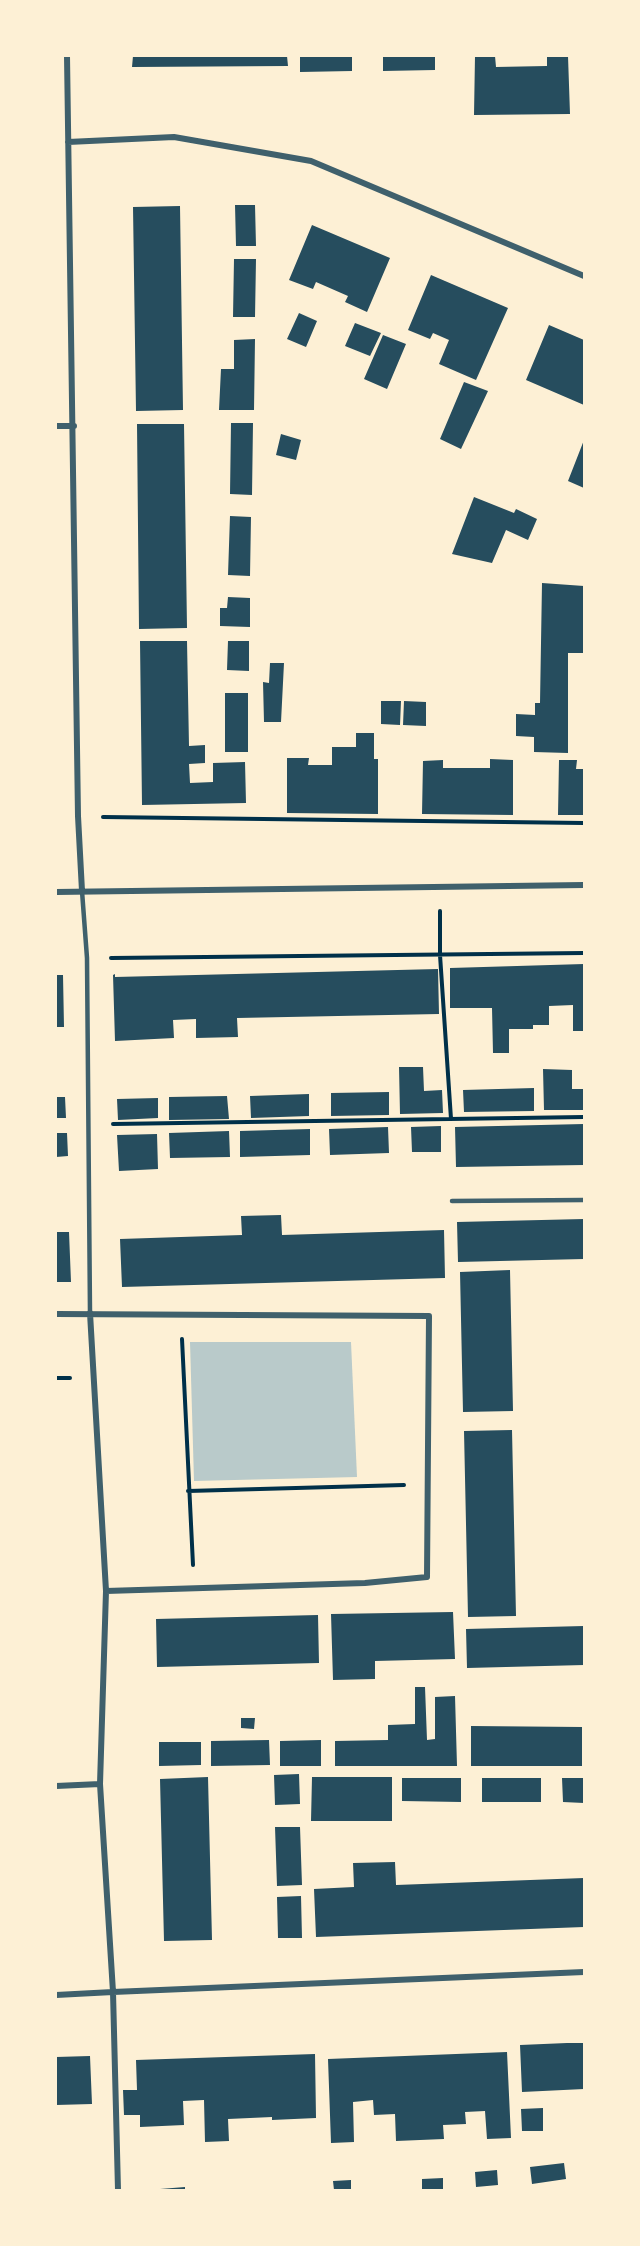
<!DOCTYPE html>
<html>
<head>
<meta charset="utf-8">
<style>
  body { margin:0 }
  #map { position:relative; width:640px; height:2246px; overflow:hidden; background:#fdf0d5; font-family:"Libre Baskerville",serif }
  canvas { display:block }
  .frame { position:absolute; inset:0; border:57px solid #fdf0d5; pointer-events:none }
</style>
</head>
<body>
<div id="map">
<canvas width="640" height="2246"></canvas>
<div class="frame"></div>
</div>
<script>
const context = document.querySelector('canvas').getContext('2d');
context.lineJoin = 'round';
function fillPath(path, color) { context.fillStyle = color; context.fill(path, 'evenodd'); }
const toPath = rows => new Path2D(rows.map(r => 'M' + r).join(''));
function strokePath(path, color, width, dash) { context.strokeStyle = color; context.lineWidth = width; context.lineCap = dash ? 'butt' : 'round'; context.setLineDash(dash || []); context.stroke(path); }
fillPath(toPath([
  [190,1342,351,1342,357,1477,194,1481]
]), '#b9caca');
fillPath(toPath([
  [133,56,287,56,288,66,132,67],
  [300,56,352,56,352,71,300,72],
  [383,56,435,56,435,70,383,71],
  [475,56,495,56,496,67,547,66,547,56,568,56,570,114,474,115],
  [235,205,255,205,256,246,236,246],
  [180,206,183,410,136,411,133,207],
  [312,225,390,258,367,312,345,302,348,296,316,282,313,289,289,280],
  [234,259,256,259,255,317,233,317],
  [431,275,508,308,476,380,439,364,449,340,433,333,430,339,408,330],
  [299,313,317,321,306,347,287,339],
  [355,323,381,333,370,356,345,346],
  [549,325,584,340,584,405,526,380],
  [383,335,406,344,387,389,364,379],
  [255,339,254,410,219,410,221,369,234,369,234,340],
  [464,382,488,391,461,449,440,439],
  [231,423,253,423,252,495,230,494],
  [137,424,184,424,187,628,139,629],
  [281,434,301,440,296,460,276,455],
  [584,440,584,488,568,481],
  [474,497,514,513,516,509,537,519,528,540,506,530,492,563,452,554],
  [230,516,251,517,250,576,228,575],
  [542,583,584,586,584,653,568,653,568,753,534,752,534,737,516,736,516,714,535,715,535,703,540,703],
  [228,597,250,598,250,627,220,626,220,608,227,608],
  [140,641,187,641,189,746,205,745,205,763,189,764,190,783,213,782,213,763,245,762,246,803,142,805],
  [228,641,249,641,249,671,227,670],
  [270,663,284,663,281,722,264,722,263,682,269,683],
  [225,693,248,693,248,752,225,752],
  [381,701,401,701,400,725,381,724],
  [404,701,426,702,426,726,403,725],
  [356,733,374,733,374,759,378,759,378,814,287,813,287,758,309,758,308,765,332,765,332,747,356,747],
  [490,759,513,760,513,815,422,814,423,761,443,760,443,768,490,768],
  [559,760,577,760,576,769,584,769,584,815,558,815],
  [584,964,584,1031,573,1031,573,1005,549,1006,549,1025,533,1025,533,1029,509,1029,509,1053,493,1053,492,1008,450,1008,450,968],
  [438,969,439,1014,237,1018,238,1037,196,1038,196,1019,173,1020,174,1038,115,1041,113,975,115,974,115,977],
  [56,975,63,975,64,1027,56,1027],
  [399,1067,423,1067,424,1091,442,1090,443,1113,400,1114],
  [543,1069,572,1070,572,1089,584,1089,584,1110,544,1110],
  [534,1088,534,1111,464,1112,463,1090],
  [389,1092,389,1115,331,1116,331,1093],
  [309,1094,309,1116,251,1118,250,1096],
  [227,1096,229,1119,169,1120,169,1097],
  [56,1097,65,1097,66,1118,56,1118],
  [158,1098,158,1118,118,1120,117,1099],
  [584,1124,584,1165,456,1167,455,1127],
  [441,1126,441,1152,412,1152,411,1127],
  [388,1127,389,1153,330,1155,329,1129],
  [310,1129,310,1155,240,1157,240,1131],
  [229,1131,230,1157,170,1158,169,1133],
  [56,1133,67,1133,68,1156,56,1157],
  [157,1134,158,1169,119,1171,117,1135],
  [281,1215,282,1235,444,1230,445,1278,122,1287,120,1239,242,1235,241,1216],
  [584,1219,584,1259,458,1262,457,1222],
  [56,1232,69,1232,71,1282,56,1282],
  [510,1270,513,1411,463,1412,460,1272],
  [512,1430,516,1616,468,1617,464,1431],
  [453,1612,455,1659,375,1661,375,1679,333,1680,331,1614],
  [318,1615,319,1663,157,1667,156,1619],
  [584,1626,584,1665,467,1668,466,1629],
  [415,1687,425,1687,427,1740,435,1739,435,1697,455,1696,457,1766,335,1766,335,1741,388,1740,388,1725,415,1724],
  [241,1718,255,1718,254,1729,241,1728],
  [471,1726,582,1727,582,1766,471,1766],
  [269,1740,270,1765,211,1766,211,1741],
  [321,1740,321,1766,280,1766,280,1741],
  [159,1742,201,1742,201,1765,159,1766],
  [299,1774,300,1804,275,1805,274,1775],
  [208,1777,212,1940,164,1941,160,1779],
  [312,1777,392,1777,392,1821,311,1821],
  [402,1778,461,1778,461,1802,402,1801],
  [482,1778,541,1778,541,1802,482,1802],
  [562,1778,584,1778,584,1803,563,1802],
  [275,1827,300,1827,302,1885,277,1886],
  [395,1862,396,1885,584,1878,584,1927,316,1937,314,1889,354,1887,353,1863],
  [301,1896,302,1938,278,1938,277,1897],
  [567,2043,584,2043,584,2089,522,2092,520,2045],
  [507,2052,511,2138,487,2139,485,2111,465,2112,466,2124,443,2125,444,2139,396,2141,395,2114,374,2115,373,2100,353,2102,354,2142,331,2143,328,2059],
  [315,2054,316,2118,272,2120,272,2117,228,2119,229,2141,205,2142,204,2100,183,2101,184,2125,140,2127,140,2115,124,2115,123,2090,137,2090,136,2060],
  [90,2056,92,2104,56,2105,56,2057],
  [543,2108,543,2131,522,2131,521,2109],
  [564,2163,566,2179,532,2184,530,2167],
  [497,2170,498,2185,476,2187,475,2172],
  [443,2178,443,2190,422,2190,422,2179],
  [351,2180,351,2190,334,2190,333,2181],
  [185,2187,185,2190,160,2190,160,2189]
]), '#264d5e');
strokePath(toPath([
  [103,817,584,823],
  [440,911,440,955,451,1119],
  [111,958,584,953],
  [113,1124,584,1117],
  [182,1339,193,1565],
  [56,1378,70,1378],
  [188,1491,404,1485]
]), '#003049', 4);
strokePath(toPath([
  [82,891,87,958,90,1313],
  [452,1201,584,1200]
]), '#3f606c', 4.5);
strokePath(toPath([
  [67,56,78,816,82,891],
  [68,142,174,137,311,161,584,276],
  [56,426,74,426],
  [56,892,584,885],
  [90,1313,106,1591,100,1784],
  [56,1314,429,1316,427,1577,365,1583,106,1591],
  [56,1786,100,1784,113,1992,56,1995],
  [118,2190,113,1992,584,1972]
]), '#3f606c', 6);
</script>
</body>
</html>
